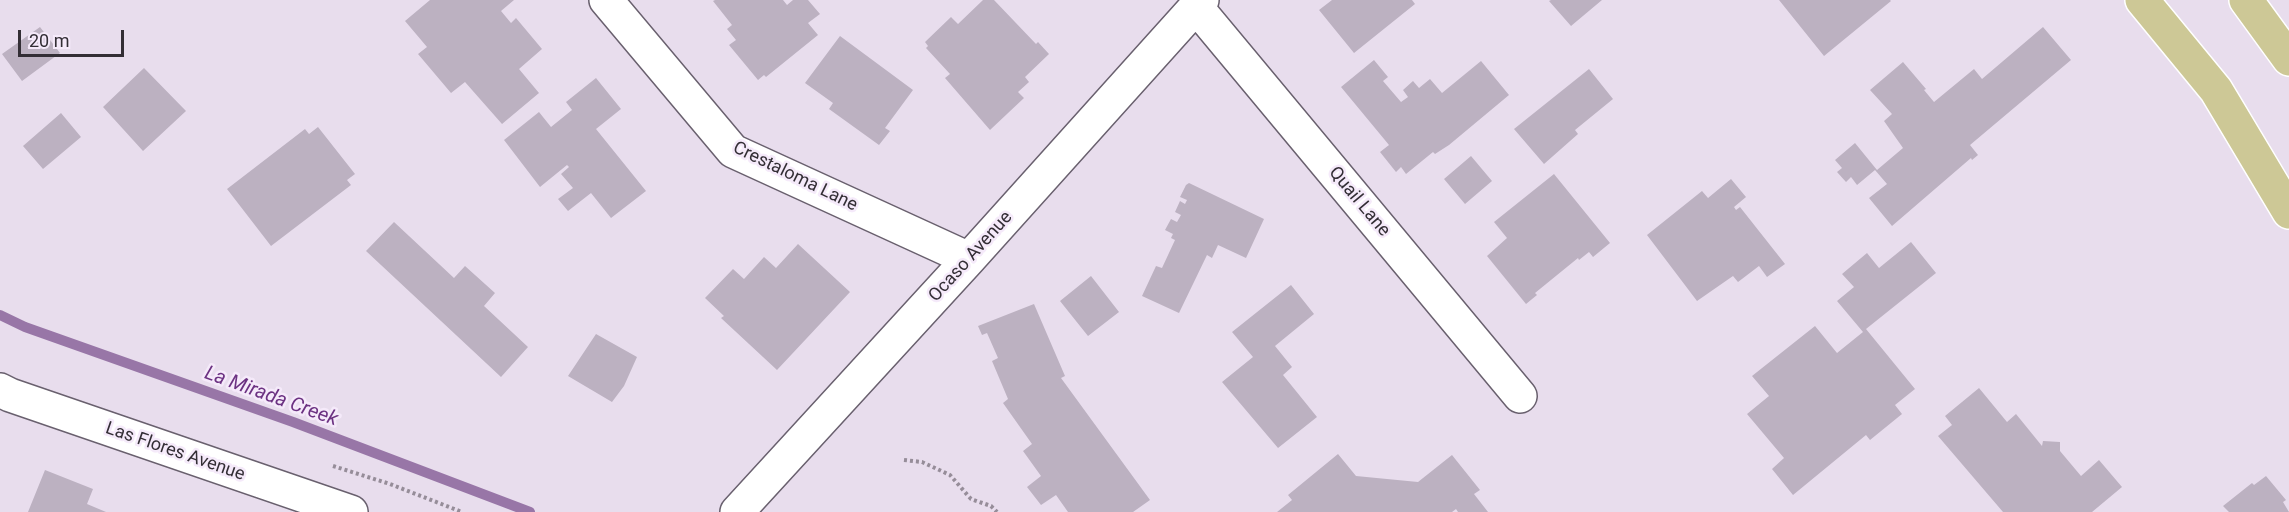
<!DOCTYPE html>
<html>
<head>
<meta charset="utf-8">
<style>
  body { margin:0 }
  #map { position:relative; width:2289px; height:512px; overflow:hidden; background:#e8dded; font-family:Roboto,sans-serif }
  canvas { display:block }
  .scale { position:absolute; left:18px; top:30px; width:106px; height:27px; box-sizing:border-box; border:3px solid #332e35; border-top:0; padding-left:8px; font-size:18px; line-height:21px; white-space:nowrap; color:#332e35; -webkit-text-stroke:4px #f5eafa; paint-order:stroke }
</style>
</head>
<body>
<div id="map">
<canvas width="2289" height="512"></canvas>
<div class="scale">20 m</div>
</div>
<script>
const context = document.querySelector('canvas').getContext('2d');
context.lineJoin = 'round';
const toPath = rows => new Path2D(rows.map(r => 'M' + r).join(''));
function strokePath(path, color, width, dash) { context.strokeStyle = color; context.lineWidth = width; context.lineCap = dash ? 'butt' : 'round'; context.setLineDash(dash || []); context.stroke(path); }
function fillPath(path, color) { context.fillStyle = color; context.fill(path, 'evenodd'); }
function label(font, color, halo, rows, align = 'center') {
  context.font = font + ' Roboto,sans-serif'; context.lineWidth = 5; context.setLineDash([]); context.textBaseline = 'middle'; context.strokeStyle = halo; context.fillStyle = color; for (const [text, x, y, turn = 0] of rows) {
    context.save(); context.translate(x, y); context.rotate((+turn || 0) * Math.PI / 180); context.textAlign = isNaN(turn) ? turn : align; if (halo) context.strokeText(text, 0, 0); context.fillText(text, 0, 0); context.restore();
  }
}
strokePath(toPath([
  [0,315,25,327,293,422,530,512]
]), '#9876a7', 10);
fillPath(toPath([
  [430,0,514,0,501,11,511,23,516,18,542,49,519,69,539,93,502,124,465,82,451,93,418,54,427,47,405,21],
  [715,0,783,0,787,5,793,0,808,0,820,14,808,23,818,35,766,77,764,75,758,80,729,45,736,40,727,29,732,25,713,1],
  [983,0,994,0,1036,44,1038,42,1049,54,1025,77,1029,82,1018,92,1024,98,990,130,945,78,950,74,926,48,928,46,925,42,951,17,958,24],
  [1332,0,1412,0,1415,4,1354,53,1319,10],
  [1551,0,1602,0,1571,26,1549,1],
  [1779,0,1890,0,1891,1,1824,56],
  [40,27,60,53,22,81,2,54],
  [2043,27,2071,60,1970,145,1978,155,1972,160,1971,158,1892,226,1869,198,1887,184,1875,170,1857,185,1851,177,1846,182,1837,172,1842,168,1835,160,1855,143,1877,170,1903,148,1884,121,1892,114,1870,90,1903,62,1926,89,1924,90,1934,102,1974,69,1982,79],
  [840,36,913,90,885,128,890,131,879,145,829,109,833,103,805,83],
  [1374,60,1388,77,1383,81,1401,102,1408,97,1403,90,1413,81,1419,88,1430,79,1442,93,1481,61,1509,95,1449,145,1435,154,1433,152,1406,174,1401,167,1396,172,1380,152,1389,145,1341,87],
  [144,68,186,111,143,151,103,107],
  [1589,69,1613,99,1575,130,1578,134,1544,164,1514,129],
  [596,78,621,109,596,129,646,191,611,218,591,193,568,211,558,199,573,188,561,174,569,167,567,165,540,187,504,140,539,112,551,127,572,110,566,102],
  [61,113,81,137,43,169,23,146],
  [318,127,355,174,347,180,351,185,271,246,227,189,305,129,309,134],
  [1471,156,1492,181,1465,204,1444,179],
  [1554,174,1610,243,1593,257,1589,252,1579,260,1578,258,1535,293,1537,295,1526,304,1487,256,1507,238,1494,222],
  [1731,179,1746,197,1734,207,1736,210,1740,207,1785,264,1767,277,1759,266,1738,282,1733,276,1697,301,1647,235,1702,191,1708,198],
  [1189,183,1264,219,1246,258,1218,245,1212,258,1207,255,1179,313,1142,296,1156,266,1162,268,1175,240,1171,238,1173,234,1165,230,1171,219,1177,222,1181,215,1175,212,1180,201,1185,204,1187,200,1180,197,1186,185],
  [394,222,454,278,465,266,495,293,484,306,528,347,501,377,366,251],
  [1911,242,1936,273,1866,329,1915,389,1895,405,1902,414,1870,440,1866,435,1793,495,1772,469,1784,458,1747,414,1769,396,1752,376,1815,326,1837,353,1863,332,1837,301,1854,287,1842,274,1867,253,1879,268],
  [798,244,850,292,777,370,721,318,724,316,705,298,733,269,744,279,764,257,776,268],
  [1091,276,1119,312,1088,336,1060,301],
  [1291,285,1314,314,1275,346,1292,367,1283,375,1317,417,1278,448,1222,382,1253,357,1232,332],
  [1034,304,1065,376,1061,378,1150,500,1133,512,1068,512,1056,495,1041,505,1027,487,1041,476,1023,451,1032,444,1003,403,1008,399,992,361,998,358,987,333,982,335,978,326],
  [596,334,637,357,624,386,612,402,568,376],
  [1979,388,2007,422,2016,414,2042,446,2043,441,2060,442,2060,451,2081,476,2099,460,2122,487,2092,512,2003,512,1938,436,1952,425,1945,416],
  [1338,454,1356,476,1418,482,1452,455,1480,490,1474,494,1488,512,1458,512,1456,509,1452,512,1277,512,1292,500,1288,495],
  [45,470,93,489,87,504,106,512,28,512],
  [2266,476,2286,500,2283,502,2289,512,2229,512,2223,506,2252,483,2254,485]
]), '#bcb1c1');
const minor = toPath([
  [606,0,733,151,969,259],
  [1197,8,1520,396],
  [737,512,969,259,1202,0]
]);
const tertiary = toPath([
  [0,390,10,395,351,512]
]);
const primary = toPath([
  [2142,0,2216,90,2289,212],
  [2246,0,2289,59]
]);
strokePath(minor, '#69606e', 36);
strokePath(tertiary, '#69606e', 36);
strokePath(primary, '#fff', 36);
strokePath(toPath([
  [904,460,922,462,950,475,971,499,991,506,997,512],
  [333,466,390,484,462,512]
]), '#968d99', 4, [3, 3]);
strokePath(minor, '#fff', 33);
strokePath(tertiary, '#fff', 33);
strokePath(primary, '#cdc896', 33);
label('18px', '#332e35', '#f5eafa', [
  ["Crestaloma Lane",795,177,26],
  ["Quail Lane",1359,202,50],
  ["Ocaso Avenue",971,257,-48],
  ["Las Flores Avenue",175,452,19]
]);
label('italic 20px', '#6c3282', '#f5eafa', [
  ["La Mirada Creek",271,397,20]
]);
</script>
</body>
</html>
